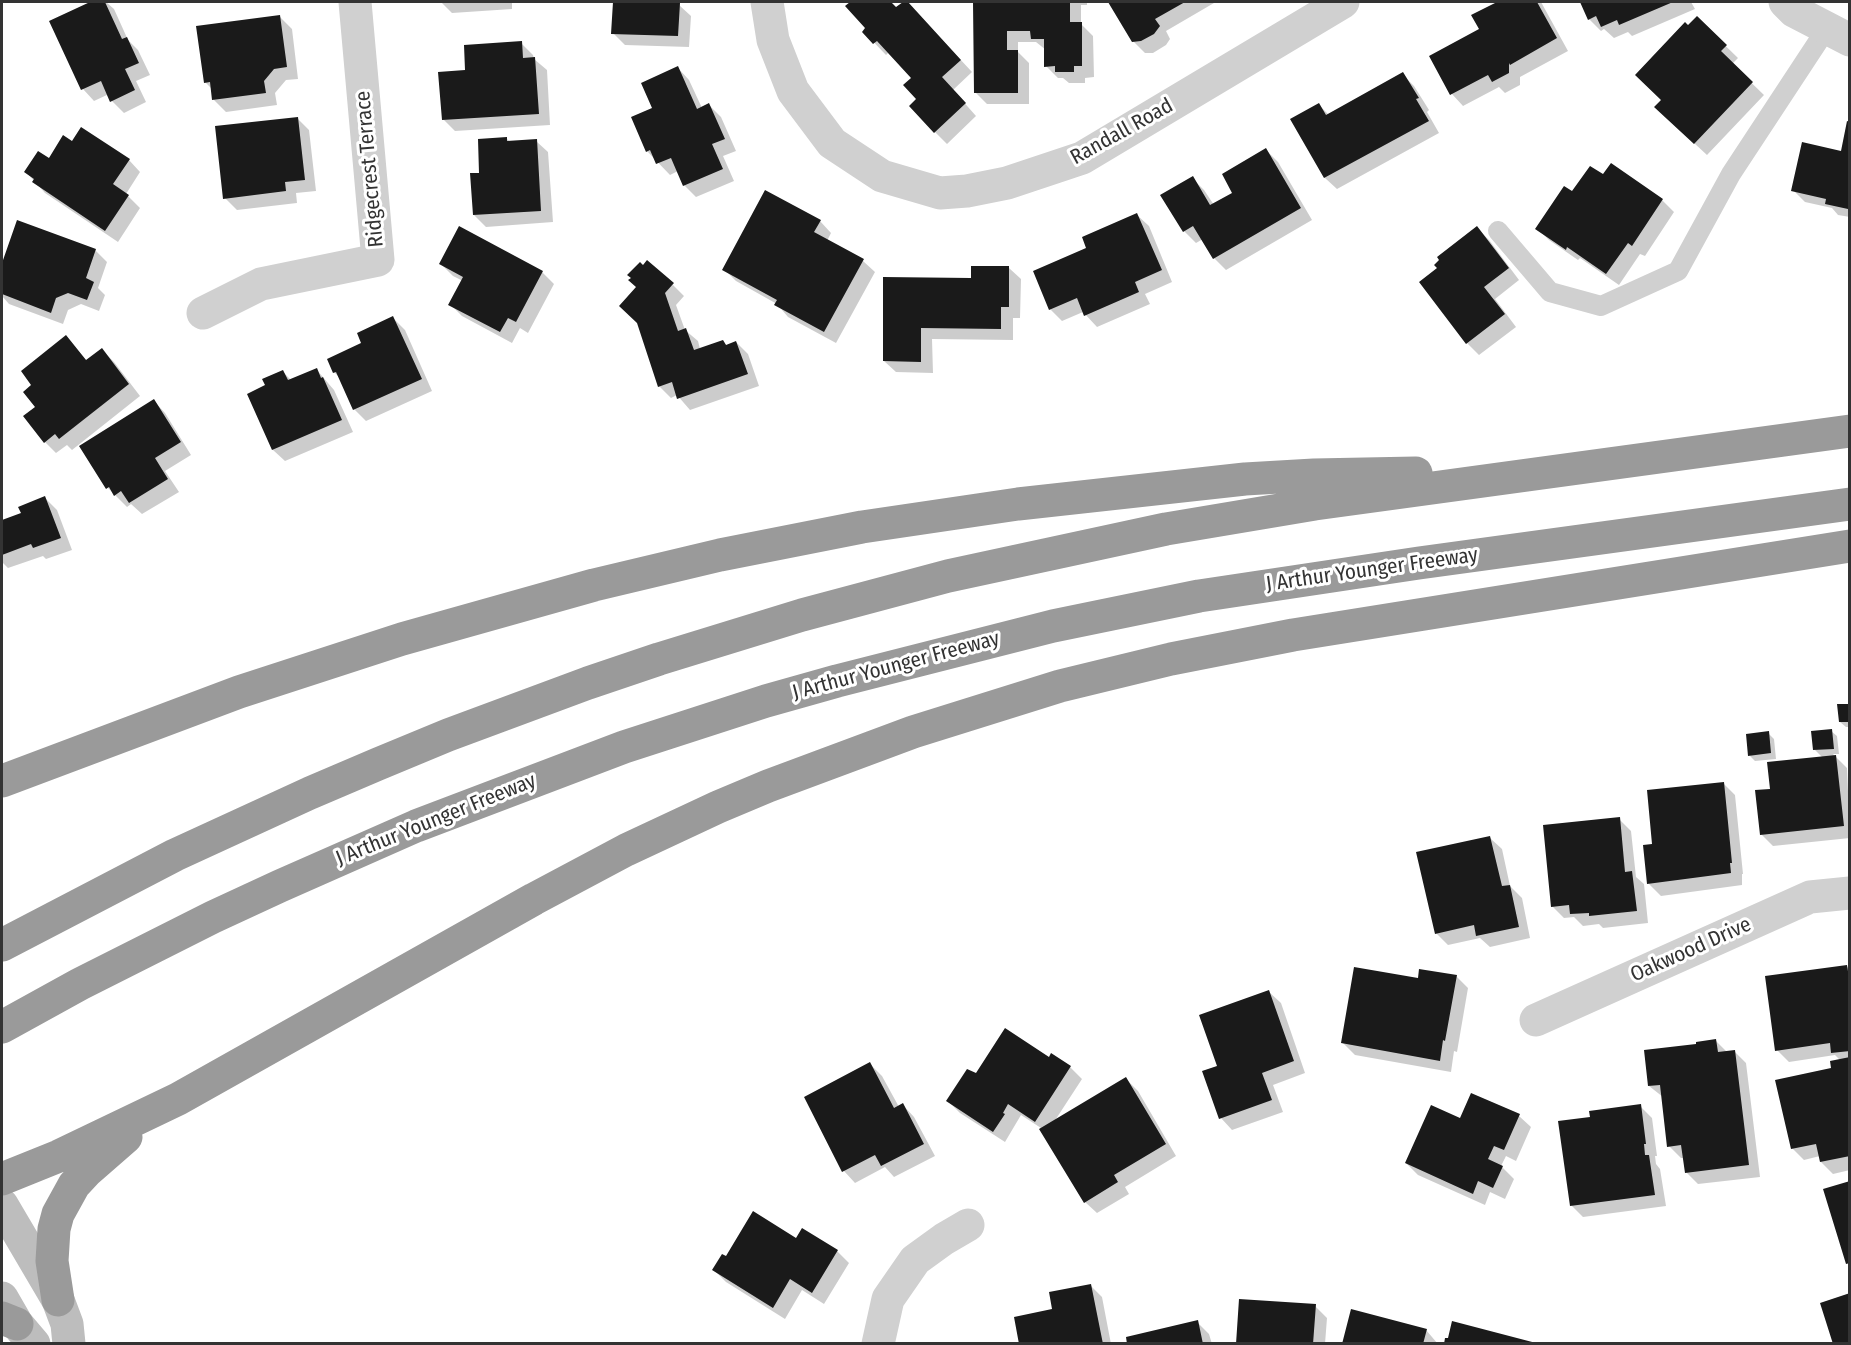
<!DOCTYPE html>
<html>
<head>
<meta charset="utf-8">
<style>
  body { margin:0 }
  #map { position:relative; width:1851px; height:1345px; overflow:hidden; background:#fff; font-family:"Fira Sans Condensed",sans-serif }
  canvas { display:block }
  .frame { position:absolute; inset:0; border:3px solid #333; pointer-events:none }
</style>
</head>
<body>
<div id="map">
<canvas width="1851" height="1345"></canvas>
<div class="frame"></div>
</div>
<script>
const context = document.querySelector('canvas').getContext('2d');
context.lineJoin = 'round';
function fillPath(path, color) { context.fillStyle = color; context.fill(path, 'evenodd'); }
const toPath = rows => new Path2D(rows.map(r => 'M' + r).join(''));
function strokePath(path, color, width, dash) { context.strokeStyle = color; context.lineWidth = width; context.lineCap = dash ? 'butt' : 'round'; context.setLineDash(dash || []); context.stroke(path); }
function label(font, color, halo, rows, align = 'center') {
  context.font = font + ' "Fira Sans Condensed",sans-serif'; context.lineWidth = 6; context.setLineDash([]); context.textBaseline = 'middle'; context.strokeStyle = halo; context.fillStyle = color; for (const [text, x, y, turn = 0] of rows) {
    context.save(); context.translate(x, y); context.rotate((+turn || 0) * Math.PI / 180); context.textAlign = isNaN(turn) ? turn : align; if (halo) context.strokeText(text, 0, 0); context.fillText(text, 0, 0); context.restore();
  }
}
fillPath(toPath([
  [94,2,106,2,114,9,128,40,138,50,150,75,136,81,146,102,124,113,112,101,109,94,94,101,83,89,51,21],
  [441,2,512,2,512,9,452,13],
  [614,2,670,2,670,4,679,5,691,16,689,47,625,45,613,33],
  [852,2,891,2,897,9,907,2,972,72,953,90,976,116,947,144,935,132,918,99,913,78,889,52,886,55,864,32,867,28,847,6],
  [974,2,1087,2,1087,5,1081,5,1081,24,1093,36,1094,77,1085,78,1085,83,1069,83,1063,78,1058,78,1046,66,1046,50,1036,42,1018,42,1018,52,1029,63,1029,104,987,104,975,92],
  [1109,2,1214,2,1214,3,1166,31,1170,39,1166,45,1153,53,1145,53,1133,41],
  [1500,2,1541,2,1568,51,1520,77,1520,85,1505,93,1499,87,1463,106,1452,94,1431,57,1481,30,1473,16],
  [1581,2,1691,2,1695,9,1632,36,1628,32,1614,38,1604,29,1601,31,1589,19],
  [280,17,292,29,298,79,286,80,275,93,277,105,226,112,214,100,212,89,205,82],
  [1697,18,1738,58,1732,64,1764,95,1707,155,1668,119,1663,100,1688,27],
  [521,43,533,55,534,59,547,70,550,125,455,131,443,119,467,71],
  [678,68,689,80,702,108,709,105,721,117,736,151,723,156,734,181,696,197,684,185,678,171,670,175,647,151],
  [1402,74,1414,86,1429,110,1427,112,1439,133,1337,189,1325,178,1292,120,1319,105,1329,115],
  [297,118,309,130,316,191,296,193,297,203,237,210,225,198],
  [1850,124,1850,217,1838,215,1832,208,1805,202,1793,190,1842,153],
  [507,139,510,142,536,141,548,152,553,222,486,227,474,215,481,174],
  [73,143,129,160,140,172,126,194,140,208,118,242,45,193,26,172],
  [1266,150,1278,162,1312,220,1226,270,1214,258,1203,239,1196,243,1184,231,1192,178,1204,190,1214,205,1234,193],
  [1611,165,1662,200,1674,212,1645,256,1640,254,1619,285,1580,258,1578,260,1549,240,1537,228,1573,193,1603,176],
  [1137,215,1149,226,1172,282,1145,294,1150,304,1097,327,1083,312,1062,321,1050,309,1088,248],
  [820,221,831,233,827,241,863,261,875,272,836,343,788,317,777,304,736,281,724,269],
  [18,222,95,250,107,262,98,288,105,295,99,311,81,304,68,310,63,324,9,304,2,296,2,268],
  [1477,228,1489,240,1519,280,1495,299,1516,327,1479,355,1467,343,1421,282,1439,269],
  [441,264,542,272,554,284,528,333,520,328,512,343,462,316,450,304,463,281,453,276],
  [1009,268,1021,279,1020,318,1013,318,1013,340,932,339,933,373,896,372,884,361,972,280],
  [673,285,684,296,676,305,685,330,698,341,700,349,723,341,727,346,736,342,748,354,759,386,690,410,677,395,671,398,659,386,639,323,622,306],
  [393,318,405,330,432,391,366,421,354,409,340,378,334,372,363,344],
  [66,337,87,361,102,350,114,362,140,396,72,450,67,445,56,453,45,442,33,385],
  [316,369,334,390,353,432,285,461,273,450,249,394,267,386,283,372,291,380],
  [154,401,165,413,191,455,165,471,179,492,142,514,131,504,127,507,108,488],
  [45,498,57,510,72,550,46,559,43,556,8,568,2,562,2,522,23,514],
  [1850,705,1850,727,1846,727,1840,722],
  [1831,731,1837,736,1839,754,1833,754,1847,768,1850,838,1773,846,1761,834,1771,791,1823,758,1815,750],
  [1768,733,1774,739,1776,759,1755,761,1750,756],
  [1723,783,1735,795,1743,874,1742,874,1742,885,1661,896,1649,884,1654,845],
  [1619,819,1631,831,1636,877,1644,884,1648,923,1603,928,1599,924,1583,926,1574,917,1564,918,1552,906],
  [1490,838,1502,849,1510,886,1522,898,1530,938,1490,947,1480,938,1448,945,1436,933],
  [1846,966,1850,970,1850,1170,1833,1174,1821,1162,1820,1156,1804,1160,1792,1148,1833,1070,1841,1061,1835,1055,1789,1062,1777,1050],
  [1456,976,1468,988,1457,1052,1454,1051,1451,1072,1355,1055,1343,1043,1419,980],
  [1269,992,1281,1003,1305,1073,1273,1085,1283,1112,1232,1130,1221,1118,1219,1067],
  [1716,1041,1727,1052,1734,1051,1746,1063,1760,1177,1698,1184,1686,1172,1684,1158,1681,1158,1669,1146,1663,1097,1649,1086,1698,1046],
  [1049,1059,1070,1067,1082,1079,1054,1122,1126,1079,1138,1091,1176,1156,1125,1187,1129,1194,1097,1213,1085,1202,1041,1128,1021,1115,1005,1142,960,1113,948,1101,976,1076],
  [870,1064,882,1076,899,1107,903,1105,914,1117,935,1156,894,1177,885,1167,855,1183,844,1171],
  [1640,1106,1652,1118,1657,1156,1655,1156,1656,1164,1660,1169,1666,1206,1583,1217,1571,1205,1592,1118],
  [1519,1116,1531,1127,1516,1161,1506,1156,1501,1166,1514,1179,1505,1199,1490,1192,1485,1205,1418,1175,1406,1163,1460,1120],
  [803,1230,837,1251,849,1263,824,1304,802,1290,785,1319,726,1282,714,1270,726,1258,797,1240],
  [1090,1285,1102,1297,1111,1344,1021,1344,1054,1311],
  [1315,1306,1327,1318,1325,1344,1237,1344],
  [1197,1322,1209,1334,1212,1344,1129,1344],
  [1426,1330,1438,1344,1344,1344]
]), '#0003');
fillPath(toPath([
  [90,2,105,2,122,39,127,37,139,63,125,69,135,90,110,102,101,81,81,90,49,21],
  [613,2,680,3,678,36,611,34],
  [850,2,891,2,896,7,903,2,908,2,961,60,942,77,966,103,934,133,909,106,916,99,903,85,911,78,877,41,873,44,862,32,865,28,845,6],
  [973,2,1070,2,1070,22,1082,22,1082,66,1074,66,1074,72,1055,72,1055,66,1044,67,1044,39,1031,39,1030,31,1007,31,1007,50,1018,50,1018,93,974,93],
  [1108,2,1185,2,1155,19,1160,26,1154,34,1141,41,1132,42],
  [1497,2,1537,2,1557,38,1510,65,1509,63,1509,73,1492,82,1488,75,1450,95,1429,56,1479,29,1471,15],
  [1580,2,1673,2,1619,25,1617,20,1601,27,1596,16,1588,20],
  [280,15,287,67,274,69,264,81,266,93,212,100,210,82,204,83,196,26],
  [1697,16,1727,45,1721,51,1753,82,1694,144,1654,107,1661,100,1635,75,1685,22,1688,25],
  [522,41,523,58,535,57,539,114,442,120,438,72,465,70,464,45],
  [678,66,697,109,709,103,725,139,712,144,723,169,683,186,671,158,656,164,650,150,646,152,631,117,652,108,641,83],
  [1403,72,1419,98,1416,99,1429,121,1324,178,1290,119,1319,103,1326,115],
  [298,117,305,180,285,182,286,191,223,199,215,126],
  [1847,121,1850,122,1850,206,1848,209,1825,204,1826,199,1791,191,1802,142,1841,151],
  [81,127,130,159,113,184,129,195,105,231,32,182,34,179,24,172,38,151,49,158,63,135,72,141],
  [507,137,507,141,537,139,541,211,473,215,470,173,479,173,478,139],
  [1266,148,1301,208,1213,259,1193,226,1183,232,1160,195,1193,176,1210,205,1232,193,1222,174],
  [1611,163,1663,199,1632,246,1628,243,1606,274,1567,247,1566,250,1535,229,1564,186,1572,191,1590,166,1603,174],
  [765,190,821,220,814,232,864,259,824,332,774,305,777,300,722,270],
  [1137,213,1162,270,1135,282,1139,292,1084,316,1077,298,1049,310,1033,271,1086,248,1082,237],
  [17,220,96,249,86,278,94,282,87,300,68,293,56,298,51,313,2,294,2,263],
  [459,226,543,271,516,322,508,318,500,332,448,305,463,277,439,264],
  [1477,226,1509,268,1484,287,1505,314,1466,344,1419,282,1437,268,1434,265,1439,260,1437,257],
  [647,260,674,283,665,293,678,331,686,328,694,350,723,340,726,345,736,341,748,374,677,399,672,382,658,387,637,323,619,306,636,287,628,280,631,278,627,275,640,262,643,265],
  [971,266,1009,266,1009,307,1001,307,1001,329,921,328,921,362,883,361,883,277,971,278],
  [393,316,422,379,353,410,336,372,333,373,327,359,361,343,357,333],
  [66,335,86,360,102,348,129,384,59,439,55,434,44,443,23,416,35,407,23,392,31,385,21,371],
  [317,368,321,378,323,377,342,420,272,450,247,394,265,385,262,379,283,370,288,380],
  [154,399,181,442,155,458,168,479,129,503,121,491,114,496,109,487,106,489,79,446],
  [45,496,61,538,33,548,31,544,2,555,2,520,21,513,18,507],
  [1837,704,1850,704,1850,722,1839,722],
  [1832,729,1834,749,1813,750,1811,731],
  [1769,731,1771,753,1748,756,1746,734],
  [1836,755,1844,826,1760,835,1755,790,1770,789,1767,762],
  [1724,782,1732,863,1730,863,1731,873,1647,884,1643,845,1652,844,1647,790],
  [1620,817,1625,872,1632,871,1637,911,1589,916,1589,913,1570,914,1569,905,1551,907,1543,825],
  [1490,836,1502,886,1510,885,1519,927,1476,936,1474,925,1435,934,1416,852],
  [1847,965,1850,984,1850,1051,1831,1053,1830,1043,1775,1051,1765,976],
  [1354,967,1418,978,1419,969,1457,975,1445,1041,1443,1040,1440,1061,1341,1043],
  [1269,990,1294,1061,1262,1073,1272,1100,1219,1119,1202,1071,1217,1066,1199,1015],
  [1005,1028,1049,1057,1051,1053,1071,1066,1035,1122,1008,1104,1003,1113,1005,1114,993,1132,946,1101,967,1069,976,1073],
  [1716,1039,1718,1052,1735,1050,1749,1165,1685,1173,1681,1145,1667,1147,1660,1085,1648,1086,1644,1050,1696,1044,1696,1042],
  [1850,1057,1850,1156,1820,1162,1816,1144,1791,1149,1775,1080,1831,1068,1830,1061],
  [870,1062,894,1108,903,1103,924,1144,881,1166,875,1155,842,1172,804,1097],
  [1126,1077,1166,1144,1114,1175,1118,1182,1084,1203,1039,1129],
  [1471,1093,1520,1114,1504,1150,1494,1146,1488,1159,1503,1166,1493,1188,1478,1181,1473,1194,1405,1163,1431,1105,1460,1118],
  [1641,1104,1646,1144,1644,1144,1645,1155,1649,1155,1655,1195,1570,1206,1558,1121,1590,1117,1589,1111],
  [1850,1181,1850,1263,1846,1264,1823,1189],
  [753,1211,796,1238,802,1228,838,1250,812,1293,790,1279,773,1308,712,1270,722,1254,726,1256],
  [1091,1284,1103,1344,1019,1344,1014,1317,1052,1309,1049,1292],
  [1850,1293,1850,1344,1833,1344,1820,1303],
  [1239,1299,1316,1304,1313,1344,1236,1344],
  [1351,1309,1427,1329,1423,1344,1342,1344],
  [1198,1320,1203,1344,1127,1344,1126,1337],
  [1452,1321,1536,1343,1536,1344,1444,1344,1445,1338,1448,1338]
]), '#1a1a1a');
strokePath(toPath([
  [1498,231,1550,292,1601,306,1678,271,1731,174,1827,28]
]), '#d0d0d0', 20);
strokePath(toPath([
  [767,2,773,40,793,91,832,143,882,176,940,193,967,191,1007,183,1082,158,1343,2],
  [1785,2,1794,11,1850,40],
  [203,313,261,284,378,260,355,2],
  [1536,1020,1810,897,1850,893],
  [878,1344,888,1299,915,1260,944,1239,968,1225]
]), '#d0d0d0', 33);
strokePath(toPath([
  [2,1205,58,1300,67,1324,69,1344],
  [2,1298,17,1324,34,1344]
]), '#bdbdbd', 33);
strokePath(toPath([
  [2,781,239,692,402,639,594,585,720,555,862,527,1018,504,1245,479,1314,475,1416,473],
  [2,945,175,855,310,793,378,764,448,735,588,683,659,659,802,615,948,576,1166,529,1315,504,1850,431],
  [2,1027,80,984,213,917,280,886,416,826,624,747,766,701,837,681,1053,626,1199,596,1419,563,1850,504],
  [2,1179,59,1156,178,1099,534,899,626,850,718,807,768,786,913,732,1060,686,1171,659,1293,635,1850,546],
  [58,1300,52,1261,54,1229,58,1214,74,1185,87,1171,126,1137],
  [2,1318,17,1324]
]), '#9a9a9a', 33);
label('21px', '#333', '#fff', [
  ["Randall Road",1122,132,-29],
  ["Ridgecrest Terrace",370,169,-95],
  ["J Arthur Younger Freeway",1372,570,-8],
  ["J Arthur Younger Freeway",896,666,-15],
  ["J Arthur Younger Freeway",436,820,-22],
  ["Oakwood Drive",1691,950,-24]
]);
</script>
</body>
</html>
